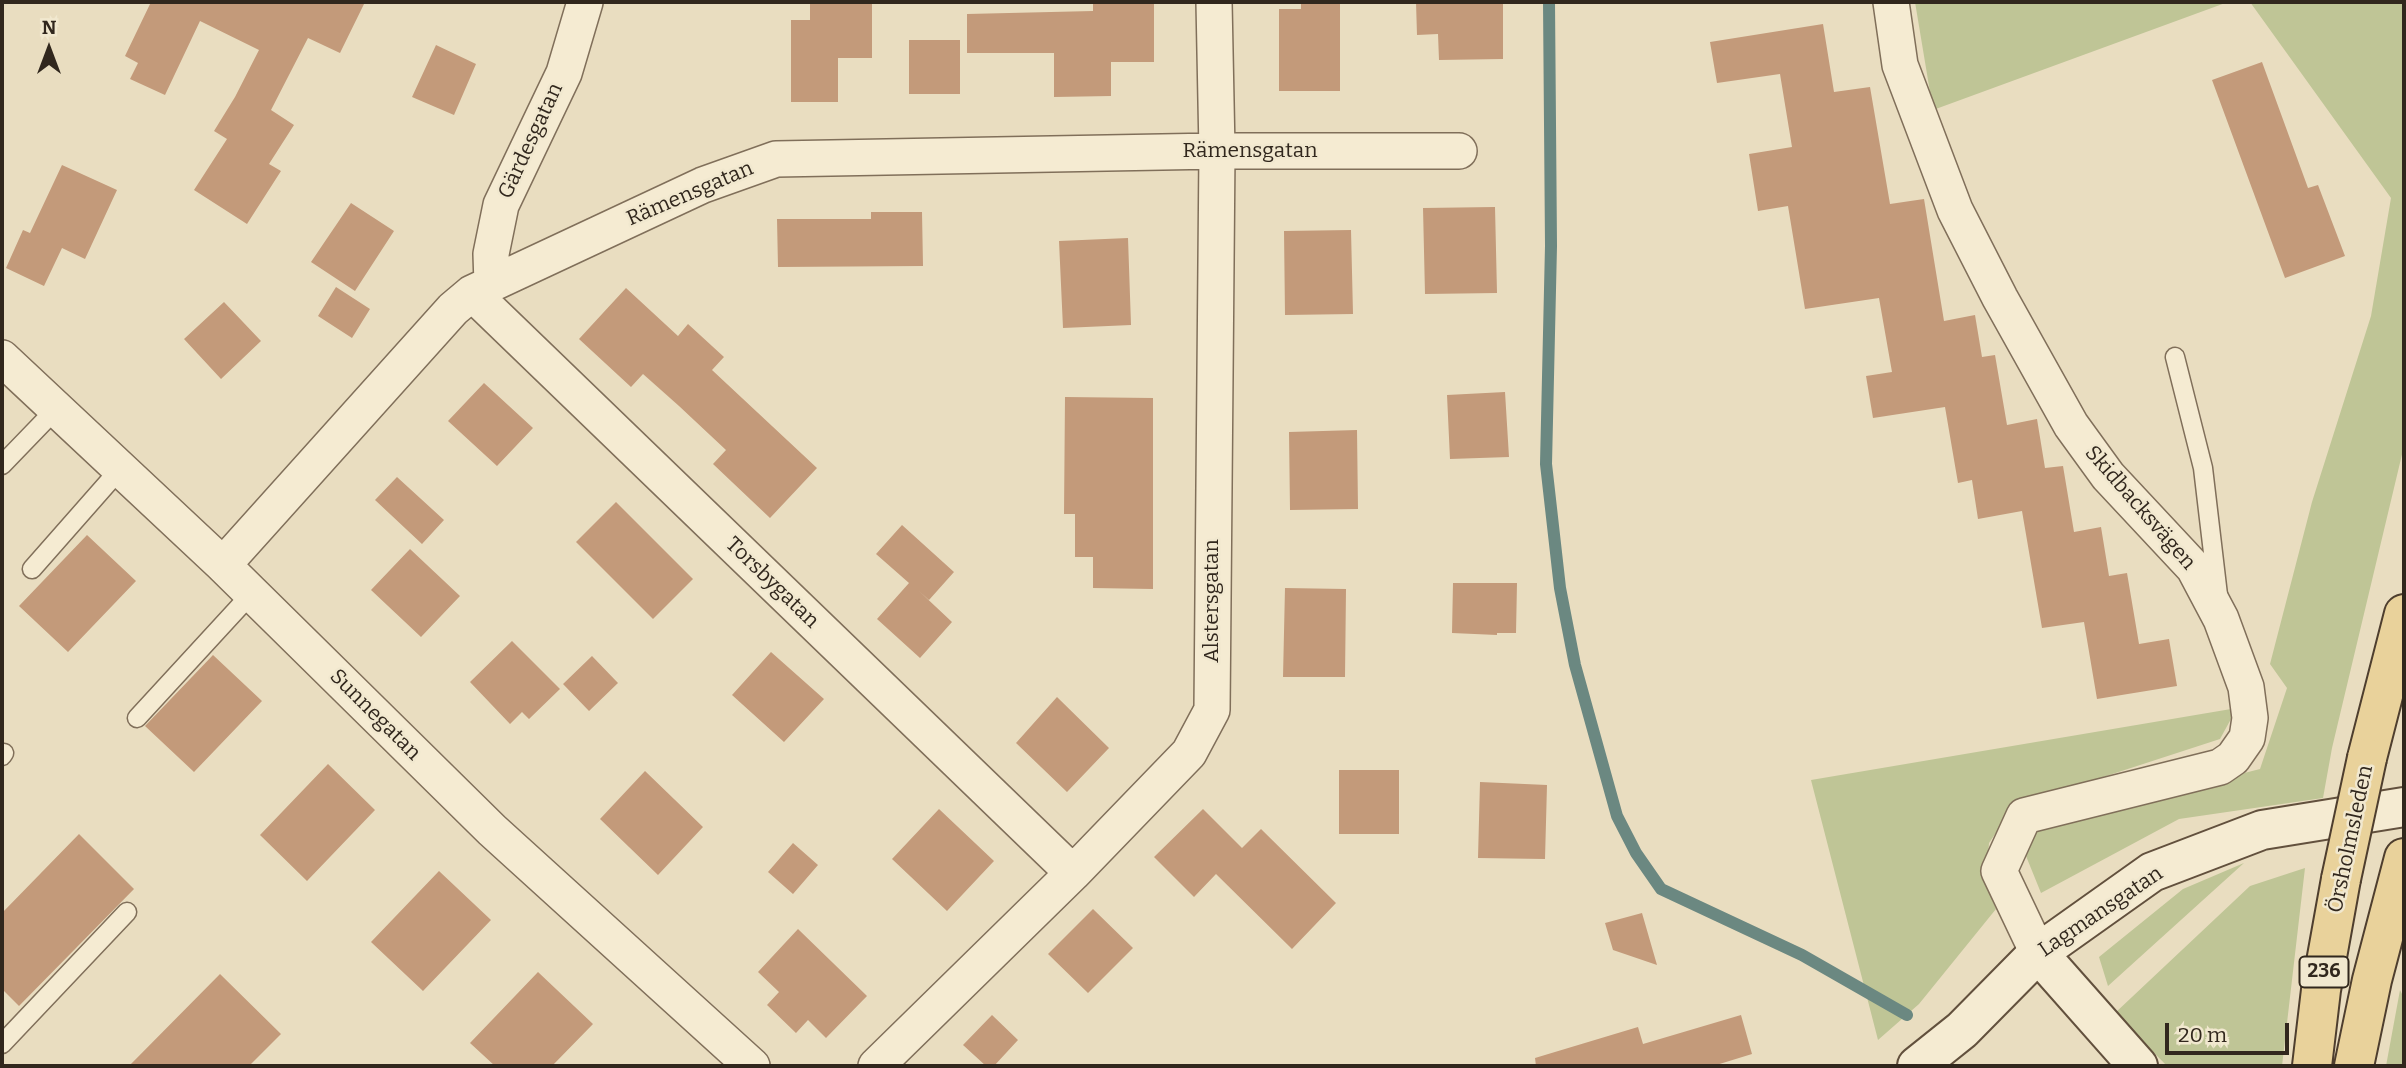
<!DOCTYPE html>
<html>
<head>
<meta charset="utf-8">
<style>
  body { margin:0 }
  #map { position:relative; width:2406px; height:1068px; overflow:hidden; background:#e9ddc0; font-family:Bitter,serif }
  canvas { display:block }
  .frame { position:absolute; inset:0; border:4px solid #31271d; pointer-events:none }
  .north { position:absolute; left:14px; top:14px; width:70px; height:70px; -webkit-text-stroke:5px #f1e8cf; paint-order:stroke; rotate:0deg; font-size:19px; font-weight:700; line-height:28px; text-align:center; color:#31271d }
  .north::after { content:''; display:block; margin:auto; width:24px; height:32px; background:#31271d; clip-path:polygon(50% 0,100% 100%,50% 72%,0 100%) }
  .scale { position:absolute; left:2165px; top:1023px; width:124px; height:32px; box-sizing:border-box; border:4px solid #31271d; border-top:0; padding-left:9px; font-size:21px; line-height:24px; white-space:nowrap; color:#31271d; -webkit-text-stroke:5px #f1e8cf; paint-order:stroke }
</style>
</head>
<body>
<div id="map">
<canvas width="2406" height="1068"></canvas>
<div class="frame"></div>
<div class="north">N</div>
<div class="scale">20 m</div>
</div>
<script>
const context = document.querySelector('canvas').getContext('2d');
context.lineJoin = 'round';
function fillPath(path, color) { context.fillStyle = color; context.fill(path, 'evenodd'); }
const toPath = rows => new Path2D(rows.map(r => 'M' + r).join(''));
function strokePath(path, color, width, dash) { context.strokeStyle = color; context.lineWidth = width; context.lineCap = dash ? 'butt' : 'round'; context.setLineDash(dash || []); context.stroke(path); }
function label(font, color, halo, rows, align = 'center') {
  context.font = font + ' Bitter,serif'; context.lineWidth = 5; context.setLineDash([]); context.textBaseline = 'middle'; context.strokeStyle = halo; context.fillStyle = color; for (const [text, x, y, turn = 0] of rows) {
    context.save(); context.translate(x, y); context.rotate((+turn || 0) * Math.PI / 180); context.textAlign = isNaN(turn) ? turn : align; if (halo) context.strokeText(text, 0, 0); context.fillText(text, 0, 0); context.restore();
  }
}
fillPath(toPath([
  [1915,2,2228,2,1933,110],
  [2250,2,2404,2,2404,446,2332,748,2323,798,2179,819,2041,893,2026,856,2040,825,2260,769,2287,688,2270,664,2312,502,2371,316,2391,198],
  [2237,708,2220,739,2014,806,1989,843,1986,884,1996,909,1919,1004,1878,1040,1811,780],
  [2244,863,2108,986,2099,957,2183,889],
  [2305,868,2282,1066,2167,1066,2115,1013,2250,886],
  [2400,990,2404,998,2404,1066,2386,1066]
]), '#bfc596');
strokePath(toPath([
  [1549,2,1551,246,1546,464,1560,588,1575,665,1617,816,1636,853,1661,889,1802,955,1907,1015]
]), '#6b8881', 12);
fillPath(toPath([
  [151,2,365,2,340,53,308,38,271,110,294,125,269,164,281,171,247,224,194,190,227,139,214,131,235,97,259,50,200,21,165,95,130,79,138,63,125,56],
  [810,2,872,2,872,58,838,58,838,102,791,102,791,20,810,20],
  [1093,2,1154,2,1154,62,1111,62,1111,96,1054,97,1054,53,967,53,967,14,1093,11],
  [1301,2,1340,2,1340,91,1279,91,1279,9,1301,9],
  [1416,2,1503,2,1503,59,1439,60,1438,34,1417,35],
  [1823,24,1834,92,1870,87,1890,204,1924,199,1944,321,1975,315,1982,357,1995,355,2007,425,2037,419,2045,468,2063,466,2074,532,2101,527,2109,576,2127,573,2139,644,2169,639,2177,686,2097,699,2084,622,2042,628,2022,511,1978,519,1972,480,1958,483,1945,407,1873,418,1866,376,1892,372,1879,298,1805,309,1788,206,1758,211,1749,154,1792,147,1780,74,1717,83,1710,42],
  [909,40,960,40,960,94,909,94],
  [436,45,476,64,454,115,412,97],
  [2262,62,2308,188,2318,185,2345,256,2285,278,2212,80],
  [62,165,117,190,85,259,62,248,44,286,6,268,23,230,30,233],
  [351,203,394,231,355,291,311,262],
  [1495,207,1497,293,1425,294,1423,208],
  [871,212,922,212,923,266,778,267,777,219,871,219],
  [1351,230,1353,314,1285,315,1284,231],
  [1128,238,1131,325,1063,328,1059,241],
  [336,287,370,309,352,338,318,316],
  [626,288,678,336,688,324,724,357,712,370,817,468,770,518,713,464,726,450,679,406,643,374,631,387,579,339],
  [224,302,261,341,221,379,184,339],
  [484,383,533,428,497,466,448,421],
  [1505,392,1509,457,1450,459,1447,395],
  [1065,397,1153,398,1153,589,1093,588,1093,557,1075,557,1075,514,1064,514],
  [1357,430,1358,509,1290,510,1289,432],
  [397,477,444,520,422,544,375,500],
  [616,502,693,579,653,619,576,542],
  [902,525,954,572,929,600,919,591,952,622,920,658,877,619,909,583,876,554],
  [87,535,136,581,68,652,19,606],
  [410,549,460,596,421,637,371,590],
  [1453,583,1517,583,1516,633,1497,633,1497,635,1452,633],
  [1285,588,1346,589,1345,677,1283,677],
  [512,641,560,689,529,719,522,712,510,724,470,682],
  [771,652,824,699,784,742,732,695],
  [213,655,262,701,194,772,145,726],
  [592,656,618,683,589,711,563,684],
  [1057,697,1109,748,1067,792,1016,743],
  [328,764,375,810,307,881,260,835],
  [1339,770,1399,770,1399,834,1339,834],
  [645,771,703,827,658,875,600,819],
  [1480,782,1547,785,1545,859,1478,858],
  [939,809,994,861,947,911,892,859],
  [1203,809,1242,848,1261,829,1336,903,1292,949,1216,874,1194,897,1154,857],
  [79,834,134,889,19,1006,2,989,2,913],
  [793,843,818,865,793,894,768,872],
  [439,871,491,920,423,991,371,942],
  [1093,909,1133,948,1088,993,1048,954],
  [1642,913,1657,965,1613,950,1605,923],
  [798,929,867,996,826,1038,808,1020,796,1033,767,1005,779,992,758,972],
  [538,972,593,1024,552,1066,495,1066,470,1043],
  [220,974,281,1034,249,1066,129,1066],
  [992,1015,1018,1040,994,1066,986,1066,963,1045],
  [1741,1015,1752,1054,1713,1066,1536,1066,1535,1058,1638,1027,1643,1044]
]), '#c39a7a');
const lane = toPath([
  [2175,357,2203,468,2218,595],
  [2,465,56,409],
  [32,569,120,469],
  [137,718,252,593],
  [2,756,4,753],
  [2,1044,127,912]
]);
const street = toPath([
  [1891,2,1900,65,1955,210,2000,298,2071,425,2108,476,2194,568,2221,619,2246,687,2250,718,2247,738,2233,758,2220,767,2024,816,1999,871,2038,953],
  [492,284,491,254,501,205,564,73,585,2],
  [472,293,1073,873],
  [2,358,223,565,492,830,752,1066],
  [223,565,453,309,472,293,703,185,776,159,1217,151,1459,151],
  [876,1066,1073,873,1189,753,1212,710,1217,151,1214,2]
]);
const secondary = toPath([
  [2038,953,2138,1066],
  [1917,1066,1962,1030,2038,953,2152,872,2262,830,2404,807]
]);
const primary = toPath([
  [2367,758,2404,614],
  [2312,1066,2321,990,2341,879],
  [2354,1066,2372,980,2404,858]
]);
strokePath(lane, '#806f5a', 21);
strokePath(street, '#806f5a', 38);
strokePath(secondary, '#62503d', 42);
strokePath(primary, '#4e3e2e', 42);
strokePath(lane, '#f5ebd2', 18);
strokePath(street, '#f5ebd2', 35);
strokePath(secondary, '#f5ebd2', 38);
strokePath(primary, '#e9d29b', 38);
const primaryBridge = toPath([
  [2341,879,2367,758]
]);
strokePath(primaryBridge, '#4e3e2e', 42, []);
strokePath(primaryBridge, '#e9d29b', 38);
for (const [x, y, w] of [
  [2324,972,49]
]) { const box = new Path2D(); box.roundRect(x - w / 2, y - 15.5, w, 31, 5); context.fillStyle = '#f1e8cf'; context.fill(box); strokePath(box, '#31271d', 2); }
label('bold 19px', '#31271d', null, [
  ["236",2324,972]
]);
label('21px', '#31271d', '#f1e8cf', [
  ["Gärdesgatan",531,141,-65],
  ["Rämensgatan",1250,151],
  ["Rämensgatan",690,194,-23],
  ["Skidbacksvägen",2140,508,49],
  ["Torsbygatan",772,583,44],
  ["Alstersgatan",1212,601,-90],
  ["Sunnegatan",375,715,45],
  ["Örsholmsleden",2351,839,-78],
  ["Lagmansgatan",2101,912,-34]
]);
</script>
</body>
</html>
